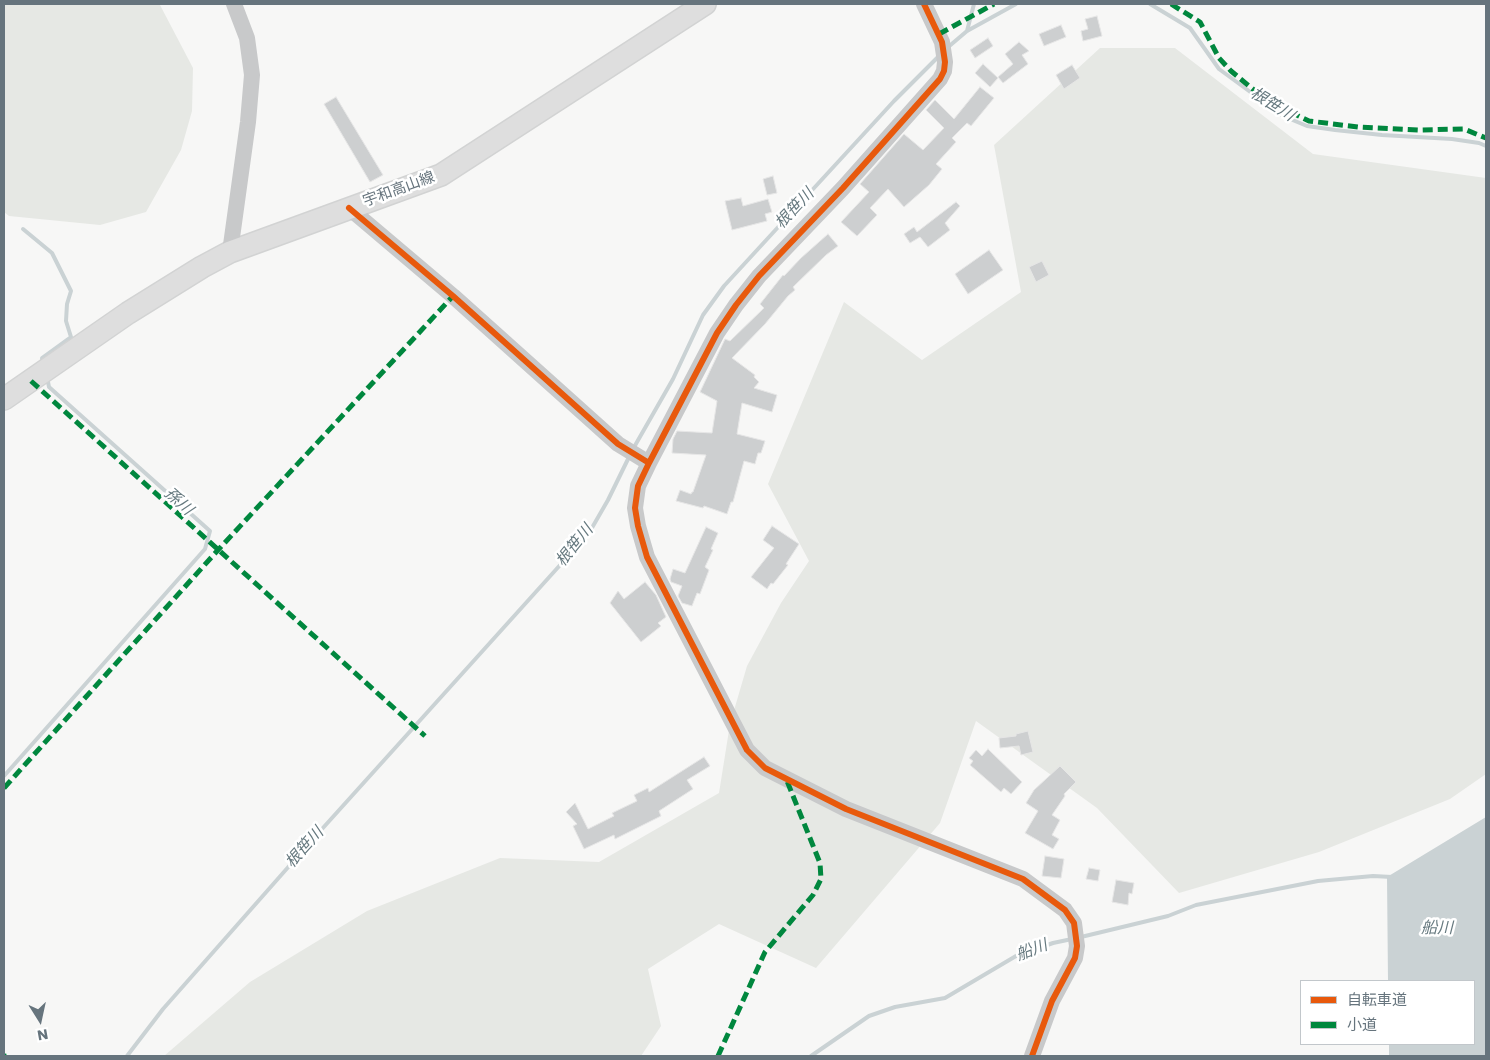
<!DOCTYPE html>
<html>
<head>
<meta charset="utf-8">
<style>
  body { margin:0 }
  #map { position:relative; width:1490px; height:1060px; overflow:hidden; background:#f7f7f6; font-family:Poppins,"Noto Sans JP",sans-serif }
  canvas { display:block }
  .frame { position:absolute; inset:0; border:5px solid #66747d; pointer-events:none }
  .legend { position:absolute; left:1300px; top:980px; width:175px; height:65px; box-sizing:border-box; background:#fff; border:1px solid #c2c7cb; margin:0; padding:6px 9px; list-style:none; font-size:15px; color:#66747d }
  .legend li { display:flex; align-items:center; gap:10px; height:25px }
  .legend b { width:25px; border:1px solid #c2c7cb }
  .north { position:absolute; left:15px; top:995px; width:50px; height:50px; -webkit-text-stroke:4px #fff; paint-order:stroke; rotate:170deg; font-size:14px; font-weight:700; line-height:20px; text-align:center; color:#66747d }
  .north::after { content:''; display:block; margin:auto; width:18px; height:22px; background:#66747d; clip-path:polygon(50% 0,100% 100%,50% 72%,0 100%) }
</style>
</head>
<body>
<div id="map">
<canvas width="1490" height="1060"></canvas>
<div class="frame"></div>
<ul class="legend">
<li><b style="height:6px;background:#e8590c"></b>自転車道</li>
<li><b style="height:6px;background:#00873e"></b>小道</li>
</ul>
<div class="north">N</div>
</div>
<script>
const context = document.querySelector('canvas').getContext('2d');
context.lineJoin = 'round';
function fillPath(path, color) { context.fillStyle = color; context.fill(path, 'evenodd'); }
const toPath = rows => new Path2D(rows.map(r => 'M' + r).join(''));
function strokePath(path, color, width, dash) { context.strokeStyle = color; context.lineWidth = width; context.lineCap = dash ? 'butt' : 'round'; context.setLineDash(dash || []); context.stroke(path); }
function label(font, color, halo, rows, align = 'center') {
  context.font = font + ' Poppins,"Noto Sans JP",sans-serif'; context.lineWidth = 5; context.setLineDash([]); context.textBaseline = 'middle'; context.strokeStyle = halo; context.fillStyle = color; for (const [text, x, y, turn = 0] of rows) {
    context.save(); context.translate(x, y); context.rotate((+turn || 0) * Math.PI / 180); context.textAlign = isNaN(turn) ? turn : align; if (halo) context.strokeText(text, 0, 0); context.fillText(text, 0, 0); context.restore();
  }
}
fillPath(toPath([
  [4,4,159,4,160,5,193,68,192,111,181,150,146,212,100,225,9,216,4,212],
  [1100,48,1175,48,1313,154,1486,178,1486,774,1450,799,1319,852,1179,893,1097,808,976,721,940,823,816,968,719,924,648,969,661,1026,641,1056,164,1056,250,982,367,911,500,858,599,862,719,793,730,724,747,666,781,603,809,561,768,484,844,302,922,360,1021,292,994,145]
]), '#e6e8e4');
fillPath(toPath([
  [1486,817,1486,1056,1389,1056,1389,1044,1474,1044,1474,981,1388,981,1387,877]
]), '#cad2d4');
strokePath(toPath([
  [1150,4,1190,28,1219,69,1283,116,1307,126,1335,130,1382,135,1452,139,1479,143,1486,146],
  [967,31,974,4],
  [947,48,967,31,1016,4],
  [23,229,52,253,71,291,67,304,66,321,71,337,42,358,43,363],
  [633,449,673,379,703,315,724,286,894,101,940,55],
  [4,776,205,549,210,531,49,387,47,377],
  [1081,937,1168,916,1196,905,1318,881,1373,876,1392,877],
  [127,1056,163,1009,313,839,589,533,608,500,630,455],
  [811,1056,869,1016,895,1007,945,998,1016,956,1053,943,1072,939]
]), '#cad2d4', 4);
const building = toPath([
  [1097,16,1102,36,1083,41,1081,31,1088,29,1085,19,1097,16],
  [1061,25,1066,37,1044,46,1039,34,1061,25],
  [988,38,993,46,975,58,970,50,988,38],
  [1019,42,1029,51,1022,55,1028,64,1003,83,998,77,1013,64,1005,54,1019,42],
  [983,64,998,78,990,87,975,73,983,64],
  [1072,65,1080,78,1064,89,1056,75,1072,65],
  [980,87,994,98,971,126,967,123,952,138,956,142,936,164,942,169,929,185,904,207,888,189,870,208,877,215,857,236,841,222,869,192,860,184,904,134,923,150,944,128,926,110,935,100,954,119,980,87],
  [336,97,383,175,370,182,324,104,336,97],
  [773,176,777,193,767,195,763,179,773,176],
  [741,198,743,206,768,199,772,212,765,214,767,221,732,230,725,201,741,198],
  [956,202,960,206,945,223,950,230,928,247,920,237,910,243,904,234,914,227,917,232,956,202],
  [828,234,838,246,826,255,793,287,795,290,788,296,765,324,732,358,755,375,754,377,759,382,754,388,777,395,772,412,742,403,737,434,765,441,761,453,758,453,755,464,744,461,733,502,731,502,727,514,704,506,703,508,676,501,680,490,691,494,692,492,693,492,706,455,672,453,673,439,677,431,712,433,717,401,700,392,725,339,730,341,764,308,760,304,783,275,784,276,801,258,828,234],
  [989,250,1003,270,968,294,955,274,989,250],
  [1042,261,1049,275,1036,282,1029,267,1042,261],
  [772,526,799,544,786,564,788,565,773,584,771,583,767,589,751,577,774,548,763,540,772,526],
  [706,527,718,533,711,549,713,550,705,567,709,570,700,594,697,593,692,606,682,603,678,596,682,586,671,582,670,579,673,569,685,573,706,527],
  [645,582,656,595,666,617,658,623,661,626,641,642,610,603,618,591,624,599,645,582],
  [1028,731,1033,752,1021,755,1019,746,1000,748,999,738,1016,736,1016,734,1028,731],
  [988,749,1022,782,1011,794,1004,788,1001,792,970,765,973,761,969,758,976,750,982,756,988,749],
  [704,757,710,766,687,780,693,789,659,811,661,816,615,839,614,835,584,849,573,826,577,824,566,812,575,803,588,829,614,816,612,813,637,801,634,795,648,788,649,792,704,757],
  [1060,766,1076,782,1064,794,1065,796,1052,815,1060,820,1052,835,1059,839,1053,849,1025,833,1038,811,1026,803,1034,790,1060,766],
  [1045,856,1064,859,1061,878,1042,876,1045,856],
  [1089,868,1100,870,1098,881,1086,879,1089,868],
  [1116,880,1134,883,1132,894,1129,893,1128,905,1112,902,1116,880]
]);
fillPath(building, '#cdcfd0');
strokePath(building, '#e6e6e6', 1);
const major = toPath([
  [4,399,128,313,202,267,230,252,441,175,705,4]
]);
strokePath(major, '#d2d3d3', 24);
strokePath(toPath([
  [924,4,942,42,945,62,944,71,940,79,843,188,759,276,736,305,717,333,649,463,638,486,635,508,638,526,647,557,747,750,765,768,846,809,1023,879,1065,910,1074,923,1077,946,1075,958,1052,1001,1032,1056],
  [349,208,453,296,618,444,649,463],
  [230,252,248,122,252,75,247,38,234,4]
]), '#c8c9ca', 16);
strokePath(major, '#dedede', 21);
strokePath(toPath([
  [1171,4,1200,22,1219,58,1231,71,1266,100,1309,121,1358,127,1420,130,1464,129,1486,138],
  [939,34,994,4],
  [31,381,425,736],
  [4,788,218,550,453,296],
  [4,1055,5,1056],
  [718,1056,765,952,813,895,821,879,820,863,787,781]
]), '#00873e', 5, [10, 5]);
strokePath(toPath([
  [924,4,942,42,945,62,944,71,940,79,843,188,759,276,736,305,717,333,649,463,638,486,635,508,638,526,647,557,747,750,765,768,846,809,1023,879,1065,910,1074,923,1077,946,1075,958,1052,1001,1032,1056],
  [349,208,453,296,618,444,649,463]
]), '#e8590c', 6);
label('15px', '#66747d', '#fff', [
  ["宇和高山線",399,190,-20]
]);
label('italic 16px', '#66797f', '#fff', [
  ["根笹川",1272,105,32],
  ["根笹川",795,209,-47],
  ["孫川",178,502,42],
  ["根笹川",575,546,-51],
  ["根笹川",305,848,-48],
  ["船川",1437,929],
  ["船川",1032,951,-21]
]);
</script>
</body>
</html>
